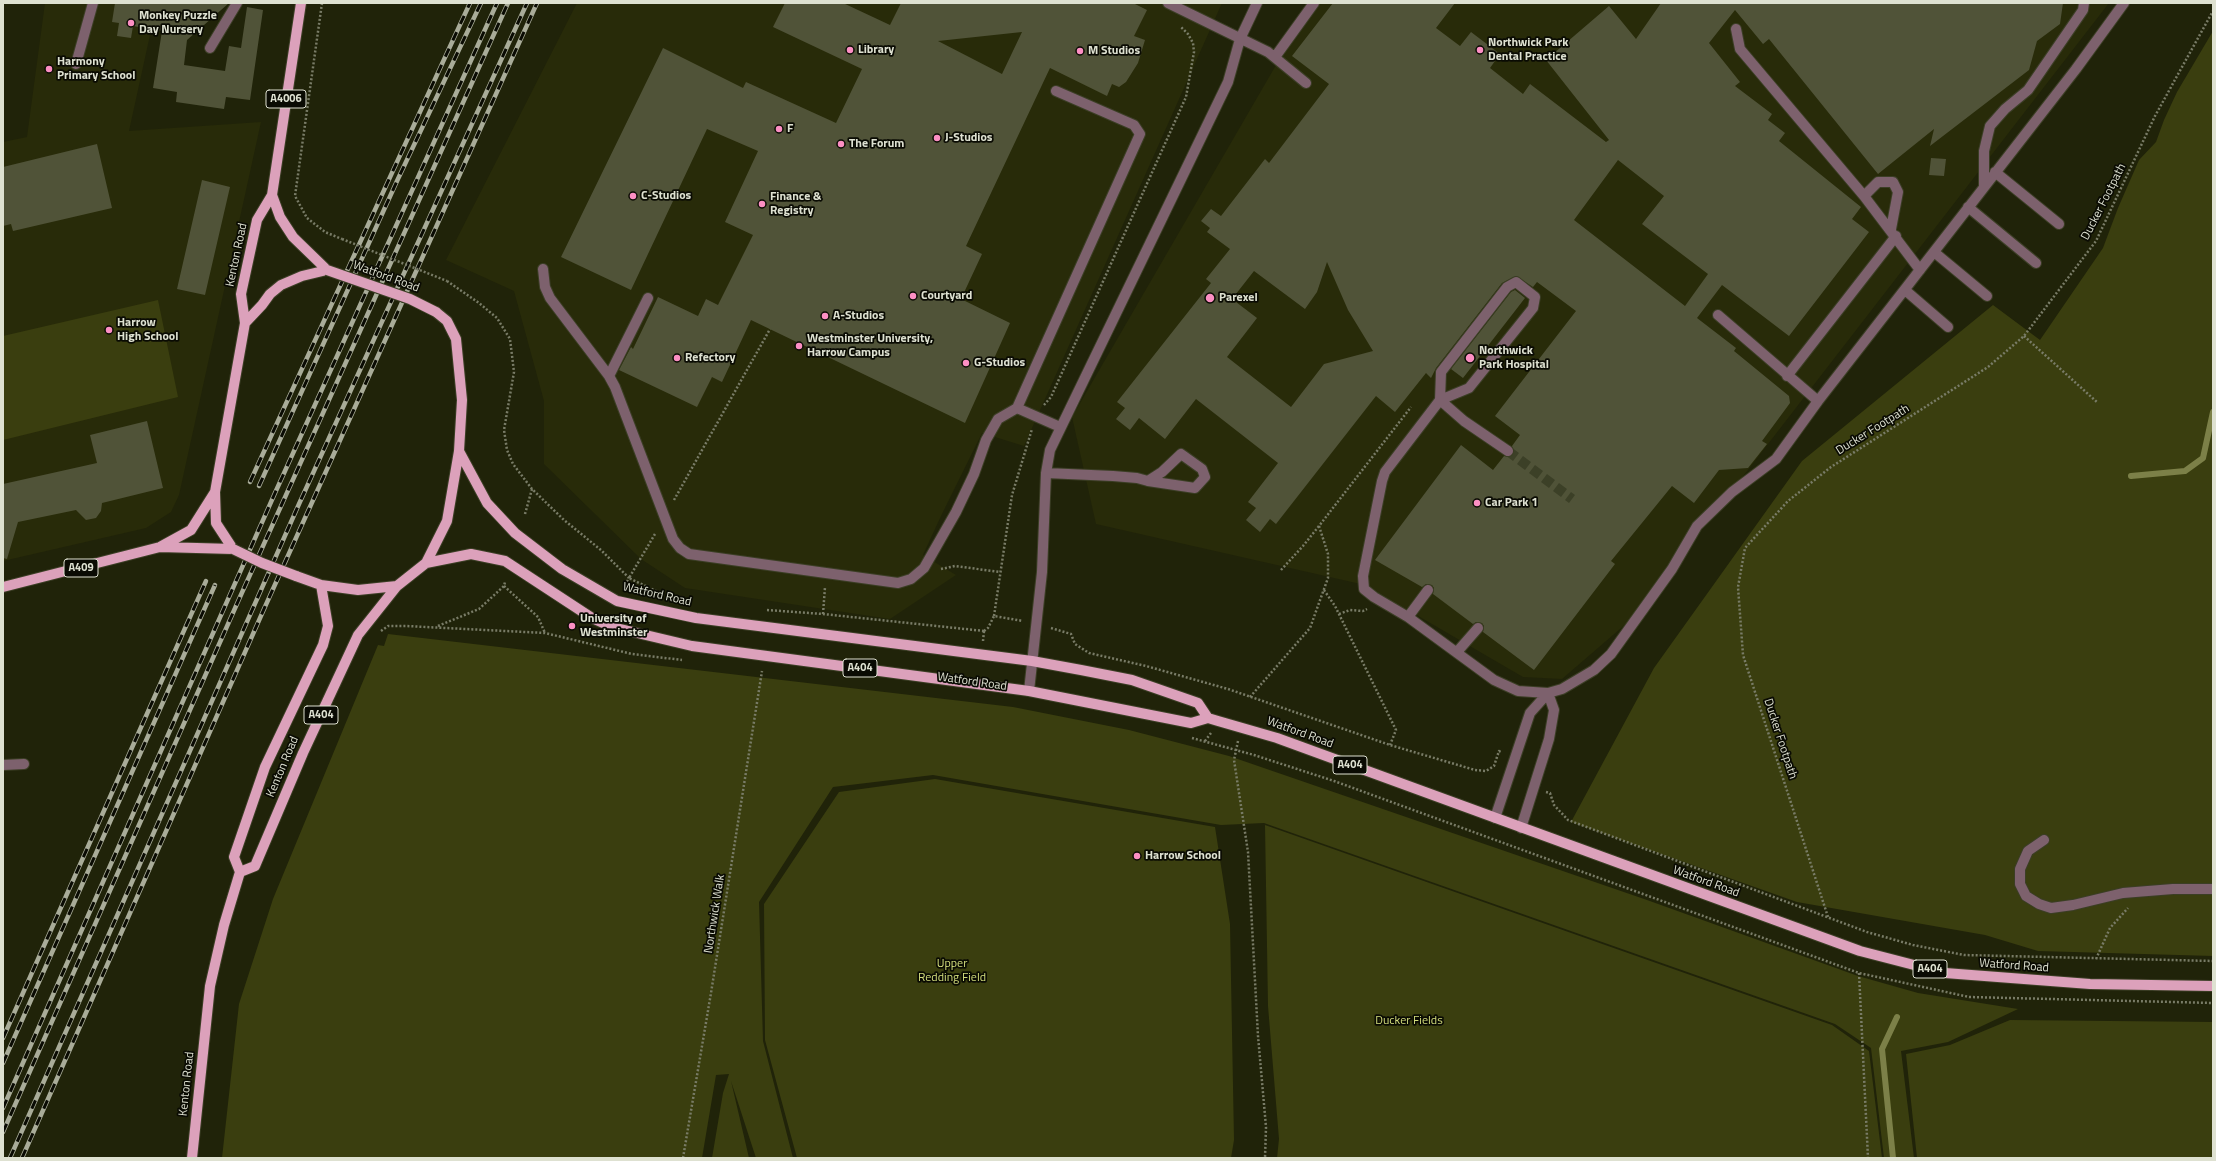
<!DOCTYPE html>
<html>
<head>
<meta charset="utf-8">
<style>
  body { margin:0 }
  #map { position:relative; width:2216px; height:1161px; overflow:hidden; background:#202309; font-family:"Titillium Web",sans-serif }
  canvas { display:block }
  .frame { position:absolute; inset:0; border:4px solid #dee1d1; pointer-events:none }
</style>
</head>
<body>
<div id="map">
<canvas width="2216" height="1161"></canvas>
<div class="frame"></div>
</div>
<script>
const context = document.querySelector('canvas').getContext('2d');
context.lineJoin = 'round';
function fillPath(path, color) { context.fillStyle = color; context.fill(path, 'evenodd'); }
const toPath = rows => new Path2D(rows.map(r => 'M' + r).join(''));
function strokePath(path, color, width, dash) { context.strokeStyle = color; context.lineWidth = width; context.lineCap = dash ? 'butt' : 'round'; context.setLineDash(dash || []); context.stroke(path); }
function label(font, color, halo, rows, align = 'center') {
  context.font = font + ' "Titillium Web",sans-serif'; context.lineWidth = 3.5; context.setLineDash([]); context.textBaseline = 'middle'; context.strokeStyle = halo; context.fillStyle = color; for (const [text, x, y, turn = 0] of rows) {
    context.save(); context.translate(x, y); context.rotate((+turn || 0) * Math.PI / 180); context.textAlign = isNaN(turn) ? turn : align; if (halo) context.strokeText(text, 0, 0); context.fillText(text, 0, 0); context.restore();
  }
}
fillPath(toPath([
  [45,3,157,3,129,131,261,122,179,495,171,512,146,528,3,561,3,142,27,137],
  [577,3,1222,3,1024,446,982,433,941,516,923,555,956,575,890,619,685,588,641,559,544,464,544,401,514,291,446,260],
  [1312,3,2109,3,1635,616,1562,679,1523,677,1365,585,1096,524,1072,417]
]), '#282b09');
fillPath(toPath([
  [2213,31,2213,956,2038,951,1985,935,1797,902,1571,822,1654,668,1802,461,1993,305,2040,340,2103,248,2118,208,2139,160,2156,142,2164,120,2177,92],
  [158,300,178,397,3,440,3,336],
  [388,634,1013,707,1129,730,1229,756,1647,900,1858,976,1918,993,2018,1009,1948,1042,1901,1051,1914,1158,1884,1158,1871,1048,1835,1024,1264,823,1221,825,933,775,833,787,759,902,763,1041,793,1158,756,1158,731,1081,749,1158,712,1158,723,1093,729,1074,716,1075,702,1158,222,1158,239,1004,273,899,378,645,384,646],
  [935,779,1215,827,1230,924,1234,1140,1231,1158,797,1158,765,1040,764,904,839,792],
  [1265,825,1832,1025,1869,1051,1882,1158,1277,1158,1279,1139,1268,1006],
  [2010,1020,2213,1022,2213,1158,1917,1158,1906,1054,1950,1045]
]), '#3a3e0f');
strokePath(toPath([
  [2131,476,2185,471,2203,458,2213,412],
  [1893,1158,1882,1049,1897,1017]
]), '#7c8048', 6);
fillPath(toPath([
  [115,3,229,3,187,40,184,65,225,71,229,46,241,48,247,7,263,10,250,100,226,97,224,109,176,102,177,92,153,88,162,31,133,26,131,38,117,36,119,23,112,22],
  [785,3,843,3,890,25,901,3,1133,3,1147,10,1134,36,1145,40,1138,63,1126,82,1119,87,1112,84,1107,96,1050,68,966,246,982,254,961,299,1010,323,965,423,751,320,722,382,712,377,697,407,619,370,631,347,633,349,658,297,698,316,706,299,718,305,753,235,725,222,758,151,707,129,631,290,561,257,663,48,743,88,746,82,836,123,862,69,773,27],
  [1022,32,1002,74,938,41],
  [1333,3,1455,3,1436,28,1460,46,1471,32,1500,54,1490,68,1523,94,1530,84,1606,142,1609,140,1546,60,1609,6,1636,39,1661,3,2063,3,2060,24,2037,41,2029,70,1930,146,1934,129,1878,174,1769,39,1763,44,1735,10,1709,43,1740,82,1735,86,1772,114,1768,120,1785,133,1779,141,1861,207,1852,219,1869,232,1789,336,1722,285,1697,318,1736,348,1734,351,1789,396,1790,403,1762,441,1767,444,1748,468,1719,470,1694,503,1672,486,1611,561,1615,564,1534,670,1483,632,1484,626,1482,623,1476,622,1473,624,1433,594,1434,588,1432,585,1426,584,1422,587,1375,560,1461,445,1493,470,1504,456,1510,457,1514,454,1512,446,1520,435,1495,416,1576,311,1537,282,1533,287,1516,276,1502,283,1436,368,1431,378,1426,373,1395,412,1376,396,1276,524,1270,519,1260,532,1246,520,1256,508,1248,502,1278,463,1196,399,1165,439,1139,418,1130,430,1116,419,1125,408,1117,402,1211,283,1206,279,1230,249,1207,232,1210,228,1201,221,1211,209,1221,216,1265,159,1269,163,1329,84,1292,56],
  [1618,160,1664,196,1642,224,1708,274,1685,306,1574,220],
  [1327,262,1348,310,1373,351,1324,364,1291,407,1227,357,1257,318,1232,299,1254,271,1305,309,1317,292],
  [97,144,112,208,13,231,11,224,3,226,3,167],
  [1931,158,1946,159,1944,176,1929,175],
  [202,180,230,187,205,295,177,289],
  [1515,290,1525,298,1463,378,1451,369,1511,292],
  [147,421,163,488,102,503,101,511,96,518,86,520,76,510,18,522,7,559,3,558,3,484,97,463,90,435]
]), '#505338');
strokePath(toPath([
  [1508,451,1572,499]
]), '#3c4027', 10, [10, 5]);
const minor = toPath([
  [1168,3,1268,52,1306,83],
  [1736,29,1740,49,1864,196,1920,270],
  [210,48,237,3],
  [1275,57,1314,3],
  [76,64,93,3],
  [1995,172,2059,224],
  [1984,187,1984,151,1990,126,2005,109,2028,90,2083,10,2084,3],
  [1864,196,1878,182,1893,182,1898,192,1891,229],
  [1968,207,2036,263],
  [1934,252,1987,296],
  [543,269,545,287,550,298,609,376,615,387,673,539,680,548,689,554,898,583,911,579,924,568,956,512,974,474,986,440,998,419,1017,408,1060,427],
  [1905,290,1948,327],
  [1718,315,1818,401],
  [609,376,648,298],
  [1787,376,1896,236],
  [1017,408,1140,134,1134,125,1056,91],
  [1508,451,1464,421,1440,400,1441,372,1507,287,1516,282,1535,297,1533,308,1469,388,1440,400,1385,472,1382,481,1363,576,1364,589,1374,597,1408,617,1494,680,1518,691,1548,693,1562,689,1594,670,1611,654,1672,569,1697,526,1732,492,1776,459,1818,401,2076,69,2124,3],
  [1046,473,1113,476,1137,478,1148,481,1195,488,1205,477,1202,469,1181,454,1162,472,1148,481],
  [1408,617,1428,590],
  [1457,652,1478,628],
  [1029,691,1042,572,1046,473,1050,450,1228,82,1240,39,1257,3],
  [3,765,24,764],
  [1495,818,1530,713,1548,693],
  [1521,828,1549,739,1554,710,1548,693],
  [2044,840,2028,851,2020,869,2020,884,2026,896,2039,904,2051,908,2073,905,2123,893,2173,889,2213,889]
]);
const major = toPath([
  [245,323,241,294,257,220,272,195,301,3],
  [459,451,487,503,515,533,562,569,617,601,696,618,1032,661,1081,670,1132,680,1198,703,1208,718],
  [160,547,233,549],
  [233,549,216,523,215,492,245,323,262,305,270,294,281,285,302,276,327,270,293,237,280,217,272,195],
  [426,563,471,554,505,561,592,618,612,627,692,646,1029,691,1191,723,1208,718,1218,721,1277,738,1860,951,1945,973,2090,984,2213,986],
  [296,576,321,585,358,590,397,586,426,563,447,521,459,451,462,400,456,339,447,321,436,312],
  [3,587,160,547,191,530,215,492],
  [240,872,255,866,303,753,358,635,397,586],
  [192,1158,210,986,224,925,240,872,234,857,265,767,323,645,328,626,321,585]
]);
strokePath(minor, '#3b3e25', 12);
strokePath(major, '#3b3e25', 12);
strokePath(toPath([
  [322,3,295,196,307,218,325,232,342,239],
  [447,281,479,303,497,318,510,339,514,372,504,430,507,450,513,464,532,489,564,520,601,550,629,578,624,587],
  [2024,336,2098,403],
  [1044,405,1051,397,1186,97,1194,52,1193,43,1188,34,1181,27],
  [674,500,770,329],
  [525,514,532,489],
  [655,534,629,578,662,594],
  [941,569,955,566,1000,572],
  [1281,570,1303,546,1319,526],
  [504,586,538,617,545,633],
  [1324,590,1335,606,1396,730,1390,745],
  [767,610,823,614,984,631],
  [823,614,825,587],
  [1339,614,1350,610,1363,611,1367,609],
  [994,616,1012,495,1032,429],
  [438,626,479,609,504,586,505,582],
  [1051,628,1071,634,1075,644,1089,653,1146,666,1228,689,1390,745,1475,770,1486,771,1494,766,1499,751,1501,752],
  [381,631,388,626,406,626,545,633,632,654,682,660],
  [984,631,988,628,994,616,1023,621],
  [983,641,984,631],
  [1250,697,1310,628,1328,578,1328,554,1319,526,1411,407],
  [1192,738,1254,755,1334,781,1859,973,1969,997,2213,1003],
  [1205,741,1211,733],
  [1238,741,1234,760,1248,852,1258,1036,1266,1127,1265,1158],
  [1546,792,1550,793,1554,805,1568,820,1867,932,1913,945,1964,955,2213,961],
  [1828,917,1743,655,1738,587,1745,548,1788,501,1831,467,1988,367,2024,336,2096,241,2155,116,2213,11],
  [2096,959,2110,928,2128,908],
  [1859,973,1868,1158],
  [683,1158,711,993,762,671]
]), '#797c67', 2.5, [2, 2]);
strokePath(minor, '#7d616d', 10);
strokePath(major, '#dca1bb', 10);
const rail = toPath([
  [250,482,470,3],
  [259,486,397,181,481,3],
  [3,1038,206,581],
  [3,1063,215,585],
  [3,1108,275,493,497,3],
  [3,1132,240,597,508,3],
  [10,1158,299,504,527,3],
  [22,1158,264,609,537,3]
]);
strokePath(rail, '#a9ac99', 4.5);
strokePath(rail, '#0a0b03', 3, [9]);
const majorBridge = toPath([
  [327,270,410,299,436,312],
  [233,549,262,563,296,576]
]);
strokePath(majorBridge, '#3b3e25', 12, []);
strokePath(toPath([
  [342,239,447,281]
]), '#797c67', 2.5, [2, 2]);
strokePath(majorBridge, '#dca1bb', 10);
for (const [x, y, r, color] of [
  [131,23,4,"#fc8fc3"],
  [850,50,4,"#fc8fc3"],
  [1480,50,4,"#fc8fc3"],
  [1080,51,4,"#fc8fc3"],
  [49,69,4,"#fc8fc3"],
  [779,129,4,"#fc8fc3"],
  [937,138,4,"#fc8fc3"],
  [841,144,4,"#fc8fc3"],
  [633,196,4,"#fc8fc3"],
  [762,204,4,"#fc8fc3"],
  [913,296,4,"#fc8fc3"],
  [1210,298,5,"#fc8fc3"],
  [825,316,4,"#fc8fc3"],
  [109,330,4,"#fc8fc3"],
  [799,346,4,"#fc8fc3"],
  [677,358,4,"#fc8fc3"],
  [1470,358,5,"#fc8fc3"],
  [966,363,4,"#fc8fc3"],
  [1477,503,4,"#fc8fc3"],
  [572,626,4,"#fc8fc3"],
  [1137,856,4,"#fc8fc3"]
]) { const dot = new Path2D(); dot.arc(x, y, r, 0, 2 * Math.PI); context.fillStyle = color; context.fill(dot); strokePath(dot, '#0a0b03', 1.5); }
for (const [x, y, w] of [
  [286,99,40],
  [81,568,34],
  [860,668,34],
  [321,715,34],
  [1350,765,34],
  [1930,969,34]
]) { const box = new Path2D(); box.roundRect(x - w / 2, y - 9, w, 18, 3); context.fillStyle = '#0a0b03'; context.fill(box); strokePath(box, '#dee1d1', 1); }
label('bold 11px', '#dee1d1', null, [
  ["A4006",286,99],
  ["A409",81,568],
  ["A404",860,668],
  ["A404",321,715],
  ["A404",1350,765],
  ["A404",1930,969]
]);
label('bold 12px', '#dee1d1', '#0a0b03', [
  ["Monkey Puzzle",139,16],
  ["Day Nursery",139,30],
  ["Northwick Park",1488,43],
  ["Dental Practice",1488,57],
  ["Library",858,50],
  ["M Studios",1088,51],
  ["Harmony",57,62],
  ["Primary School",57,76],
  ["F",787,129],
  ["J-Studios",945,138],
  ["The Forum",849,144],
  ["C-Studios",641,196],
  ["Finance &",770,197],
  ["Registry",770,211],
  ["Courtyard",921,296],
  ["Parexel",1219,298],
  ["A-Studios",833,316],
  ["Harrow",117,323],
  ["High School",117,337],
  ["Westminster University,",807,339],
  ["Harrow Campus",807,353],
  ["Northwick",1479,351],
  ["Park Hospital",1479,365],
  ["Refectory",685,358],
  ["G-Studios",974,363],
  ["Car Park 1",1485,503],
  ["University of",580,619],
  ["Westminster",580,633],
  ["Harrow School",1145,856]
], 'left');
label('12px', '#dee1d1', '#0a0b03', [
  ["Ducker Footpath",2104,202,-63],
  ["Kenton Road",237,255,-78],
  ["Watford Road",386,277,20],
  ["Ducker Footpath",1873,430,-32],
  ["Watford Road",657,595,13],
  ["Watford Road",972,682,8],
  ["Watford Road",1300,733,20],
  ["Ducker Footpath",1780,739,72],
  ["Kenton Road",283,767,-67],
  ["Watford Road",1706,882,20],
  ["Northwick Walk",715,914,-81],
  ["Watford Road",2014,966,4],
  ["Kenton Road",187,1084,-84]
]);
label('12px', '#d4de7d', '#0a0b03', [
  ["Upper",952,964],
  ["Redding Field",952,978],
  ["Ducker Fields",1409,1021]
]);
</script>
</body>
</html>
